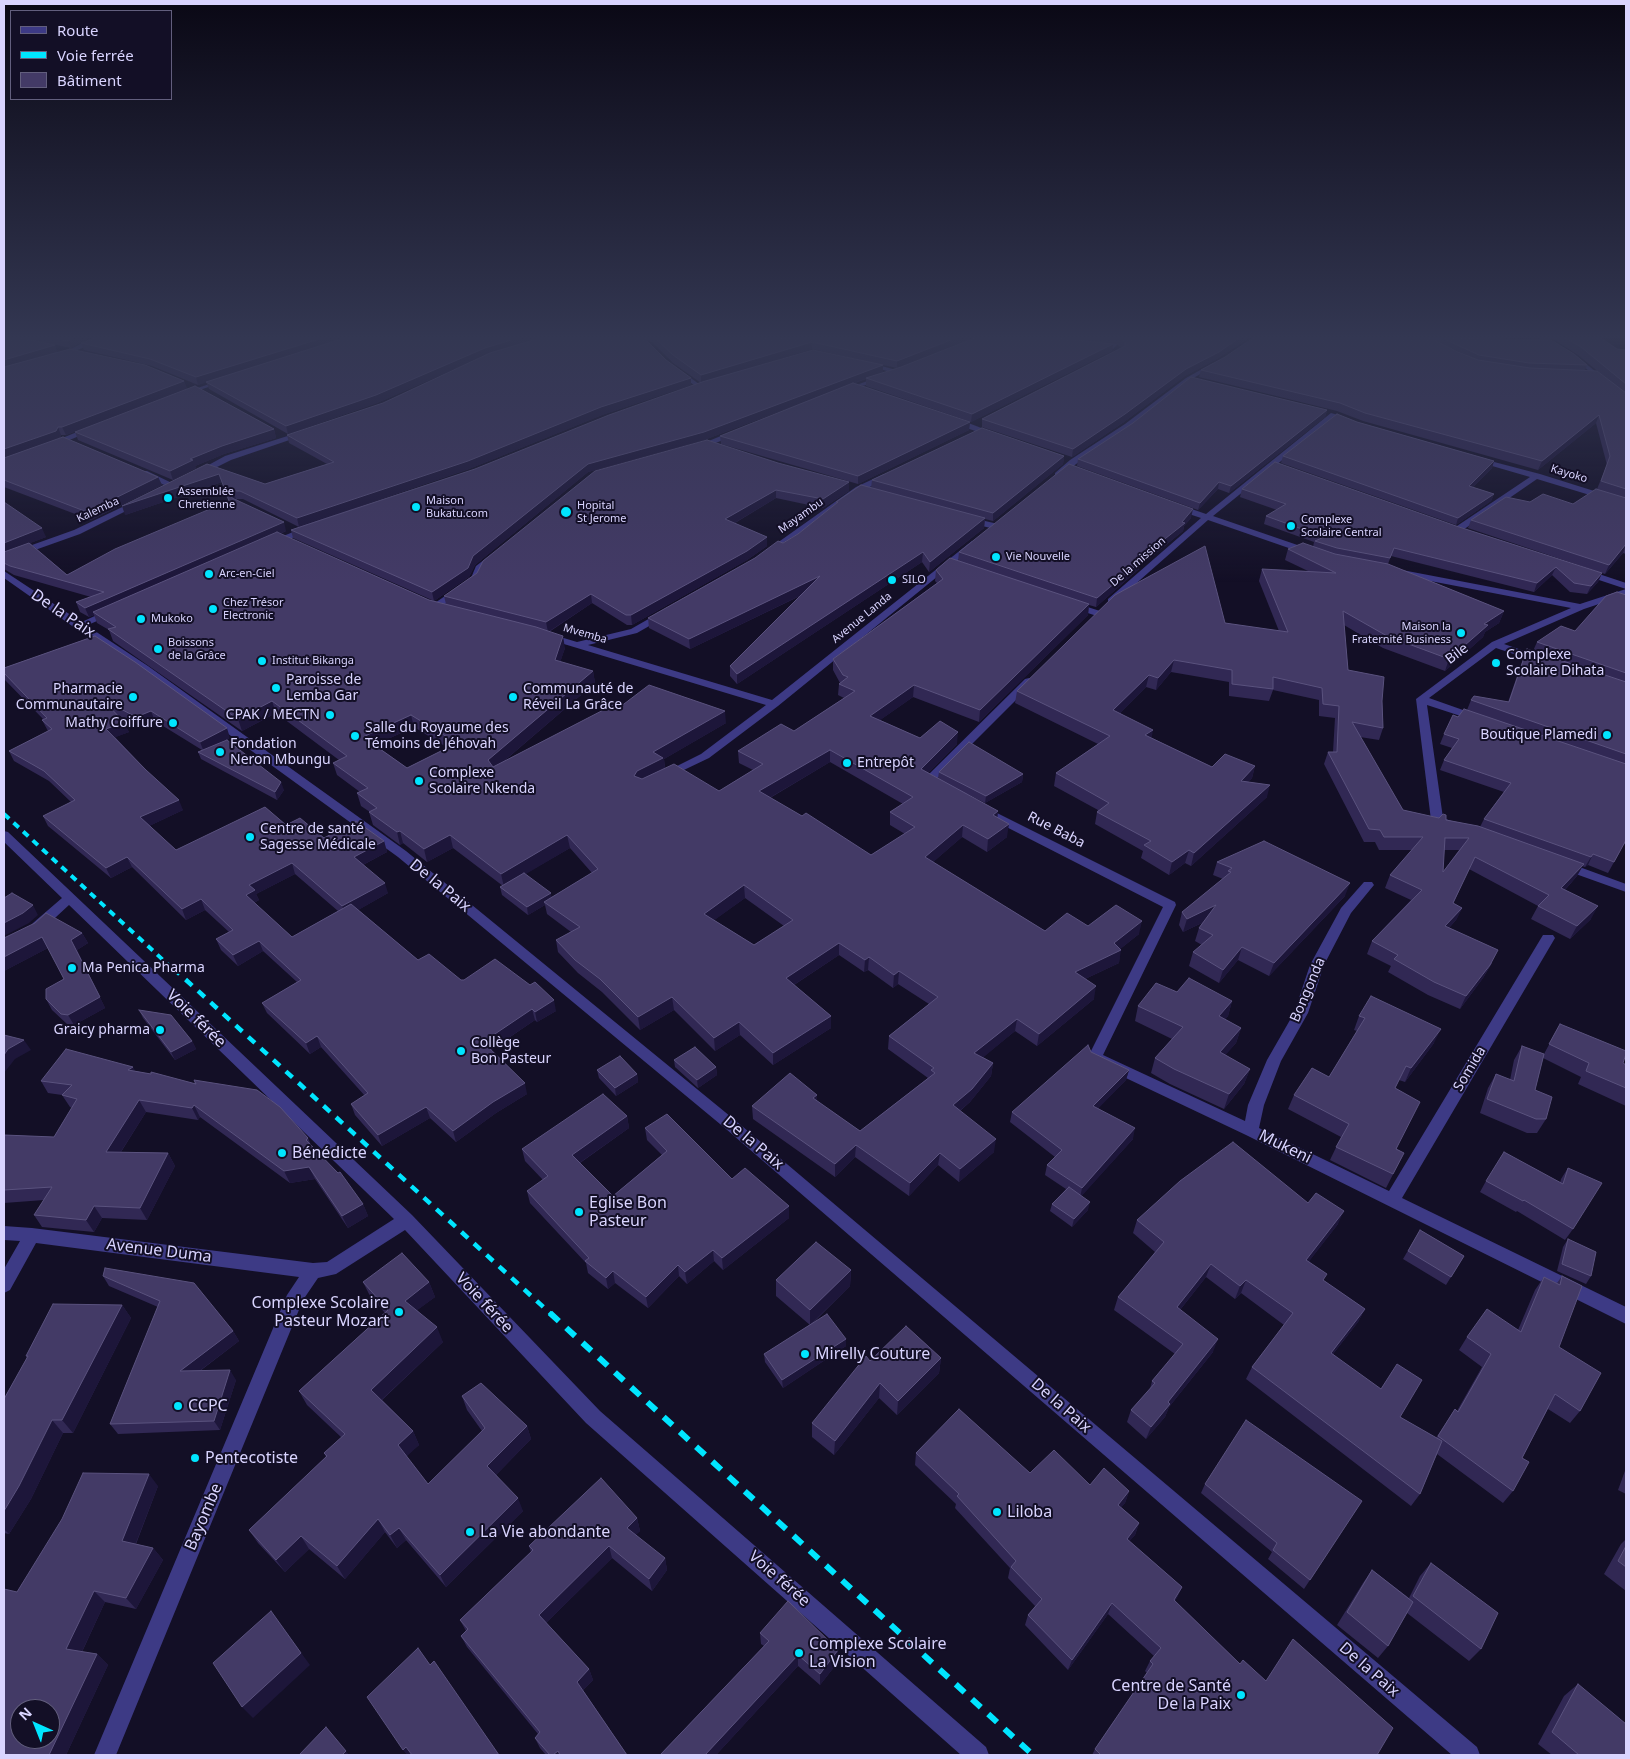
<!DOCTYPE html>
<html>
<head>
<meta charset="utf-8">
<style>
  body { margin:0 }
  #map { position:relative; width:1630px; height:1759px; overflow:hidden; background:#130f26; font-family:"Noto Sans",sans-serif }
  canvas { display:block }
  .frame { position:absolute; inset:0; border:5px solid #d9d4ff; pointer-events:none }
  .legend { position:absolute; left:10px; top:10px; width:162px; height:90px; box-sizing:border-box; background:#130f26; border:1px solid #625e7d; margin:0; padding:6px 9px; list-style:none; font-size:15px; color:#d9d4ff }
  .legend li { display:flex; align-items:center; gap:10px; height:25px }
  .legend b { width:25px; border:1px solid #625e7d }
  .north { position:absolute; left:10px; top:1699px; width:50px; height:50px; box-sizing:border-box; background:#130f26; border:1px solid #625e7d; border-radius:50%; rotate:316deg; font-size:14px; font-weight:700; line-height:20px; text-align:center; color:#d9d4ff }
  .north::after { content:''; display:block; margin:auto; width:18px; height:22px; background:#00e5ff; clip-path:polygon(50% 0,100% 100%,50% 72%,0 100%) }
</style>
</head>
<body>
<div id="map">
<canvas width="1630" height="1759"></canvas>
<div class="frame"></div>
<ul class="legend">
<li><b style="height:6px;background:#3d3a85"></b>Route</li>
<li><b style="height:6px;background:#00e5ff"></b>Voie ferrée</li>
<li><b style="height:14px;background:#433a66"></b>Bâtiment</li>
</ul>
<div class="north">N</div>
</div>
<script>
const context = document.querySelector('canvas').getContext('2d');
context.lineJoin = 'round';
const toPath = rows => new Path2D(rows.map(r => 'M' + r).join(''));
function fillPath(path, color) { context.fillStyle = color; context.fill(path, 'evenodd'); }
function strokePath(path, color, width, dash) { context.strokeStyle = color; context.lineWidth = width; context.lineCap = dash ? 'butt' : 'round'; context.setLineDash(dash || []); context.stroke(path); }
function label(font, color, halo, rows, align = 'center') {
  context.font = font + ' "Noto Sans",sans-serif'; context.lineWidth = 4; context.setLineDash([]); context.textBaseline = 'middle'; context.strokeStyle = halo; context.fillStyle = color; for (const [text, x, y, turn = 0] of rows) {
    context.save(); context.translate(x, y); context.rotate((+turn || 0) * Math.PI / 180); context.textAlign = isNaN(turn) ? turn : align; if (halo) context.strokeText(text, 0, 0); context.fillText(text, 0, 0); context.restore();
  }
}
fillPath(toPath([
  [96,336,102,336,98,341,64,356,59,355,96,336],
  [1113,336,1119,336,1121,341,1113,349,1110,347,1115,341,1113,336],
  [1414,336,1456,338,1459,340,1456,342,1422,341,1414,336],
  [1575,355,1626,396,1626,401,1573,358,1572,357,1575,355],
  [867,362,900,371,901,372,898,374,865,365,865,363,867,362],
  [1213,363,1218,364,1190,380,1131,428,1076,464,1061,477,1055,477,1055,473,1070,460,1125,424,1186,378,1213,363],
  [676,370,680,370,703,387,698,388,676,372,676,370],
  [881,376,884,378,883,379,845,392,840,391,881,376],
  [221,380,226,381,185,395,180,394,221,380],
  [1331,413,1338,415,1213,516,1312,550,1312,554,1306,554,1208,520,1114,603,1108,603,1108,599,1201,518,1174,509,1174,505,1180,505,1206,514,1331,413],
  [952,419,958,419,997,434,990,436,952,423,952,419],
  [89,427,96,429,55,446,48,444,89,427],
  [733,431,740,433,701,449,694,447,733,431],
  [300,432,307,434,231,460,201,475,194,473,225,456,300,432],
  [1475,457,1540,474,1626,501,1626,506,1537,479,1460,532,1454,532,1454,528,1530,477,1475,461,1475,457],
  [141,471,147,471,176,485,169,487,141,475,141,471],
  [884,474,891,476,862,491,770,555,763,553,856,487,884,474],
  [135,501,142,503,80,534,4,561,4,555,74,530,135,501],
  [968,517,998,524,999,526,995,529,965,522,964,520,968,517],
  [308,526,311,527,311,531,273,545,266,543,308,526],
  [972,541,976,544,975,546,778,706,709,758,665,779,661,778,659,776,661,774,701,754,766,705,544,638,542,636,547,633,577,642,631,629,659,613,665,613,665,617,637,633,588,645,772,700,972,541],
  [493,553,497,556,483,569,478,581,438,609,432,609,432,605,471,578,476,566,493,553],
  [1584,569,1626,583,1626,589,1581,574,1580,572,1584,569],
  [1402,570,1580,604,1626,589,1626,595,1584,609,1504,644,1545,658,1545,662,1537,662,1496,648,1429,698,1480,716,1481,718,1476,721,1427,705,1443,818,1454,822,1456,825,1450,829,1433,823,1431,820,1416,699,1492,642,1571,608,1399,575,1399,571,1402,570],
  [1072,602,1100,611,1102,613,1097,616,1069,607,1067,605,1072,602],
  [110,609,113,610,113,614,81,628,78,629,73,626,110,609],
  [1029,678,1034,681,1033,683,935,781,940,785,938,787,930,787,924,783,922,781,924,779,1025,679,1029,678],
  [983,806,1175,902,1176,905,1103,1055,1245,1121,1248,1105,1267,1060,1294,1013,1310,965,1341,908,1364,882,1372,882,1374,885,1351,913,1324,965,1308,1013,1281,1061,1264,1105,1259,1128,1389,1191,1543,935,1553,935,1555,938,1402,1198,1626,1307,1626,1324,1246,1135,1090,1061,1088,1057,1163,907,979,813,977,810,983,806],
  [4,831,8,832,412,1215,600,1411,986,1747,989,1755,961,1755,586,1423,405,1230,336,1274,318,1278,303,1300,116,1755,94,1755,287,1295,299,1277,36,1243,10,1290,4,1293,4,1269,20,1241,4,1240,4,1226,32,1228,313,1263,327,1262,394,1219,69,905,43,929,33,929,31,926,33,923,62,898,4,842,4,831],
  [1563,861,1626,884,1626,892,1559,868,1557,865,1559,862,1563,861]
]), '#3d3a85');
fillPath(toPath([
  [4,571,148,666,406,851,736,1121,1477,1747,1480,1755,1452,1755,726,1129,398,857,140,670,75,628,4,578,4,571]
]), '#3d3a85');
strokePath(toPath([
  [4,814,174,970]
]), '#00e5ff', 4, [7, 6]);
strokePath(toPath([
  [173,968,551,1314]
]), '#00e5ff', 4.5, [9, 8]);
strokePath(toPath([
  [550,1313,1033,1755]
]), '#00e5ff', 6, [12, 10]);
fillPath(toPath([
  [4,336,55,345,57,352,184,381,187,389,66,435,61,435,60,438,158,477,162,485,91,520,4,487],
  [13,336,92,336,71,348],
  [102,336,743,336,771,339,829,336,979,336,897,368,883,365,883,372,872,376,1042,336,1252,336,1217,359,1185,376,1124,422,1072,457,982,427,982,419,1122,348,1116,344,1113,344,1112,351,971,422,866,386,866,379,855,383,970,422,969,430,858,484,721,444,720,436,799,404,704,440,588,472,475,565,469,577,434,601,446,604,444,596,477,573,595,471,849,491,823,508,776,498,735,523,767,537,767,546,747,560,632,625,627,625,592,603,549,632,565,648,560,662,593,671,595,683,503,762,620,707,726,723,664,759,665,769,719,791,753,770,739,763,738,751,794,731,844,698,838,695,839,684,840,683,833,670,833,659,937,583,935,581,936,570,958,561,959,552,1191,518,1184,526,1183,531,1139,567,1139,569,1096,607,1089,605,1088,615,979,722,913,697,880,720,920,738,957,744,928,773,938,778,939,772,1023,774,1022,782,985,803,967,794,997,818,1007,837,987,852,962,837,933,862,1045,931,1088,926,1139,934,1120,949,1119,963,1085,979,1094,999,1037,1046,1015,1031,983,1057,993,1063,991,1076,970,1102,960,1111,994,1152,959,1182,938,1165,909,1196,855,1157,835,1177,753,1119,752,1106,817,1101,860,1131,928,1078,888,1049,889,1036,929,1004,898,984,893,988,868,970,864,972,839,955,794,985,831,1016,831,1028,773,1065,740,1035,715,1051,674,1010,640,1030,602,992,578,973,558,952,556,940,571,932,547,914,545,905,528,915,502,895,500,887,503,886,453,848,427,862,403,843,400,845,373,825,369,812,370,812,361,806,357,793,360,792,337,775,333,763,339,760,276,713,242,731,113,641,109,630,97,623,94,615,89,617,80,612,76,602,91,597,14,575,4,569,4,502,46,537,30,543,67,575,229,501,222,482,125,515,207,464,265,484,327,464,289,443,287,435,383,403,484,356,377,403,288,434,209,389,206,382,198,385,152,366,84,350,81,343],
  [647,341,652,342,673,363,701,383,475,469,334,515,469,469,602,415,691,385],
  [812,349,877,364,746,369],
  [236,499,243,499,299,527,291,530,293,538,434,601,429,600,280,534,286,531],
  [414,727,448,748,407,768,375,745],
  [830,762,903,804,890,812,890,825,905,834,871,855,770,798],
  [570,848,592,873,552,897,525,874],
  [745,898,784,926,754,945,714,920],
  [747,336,816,336,771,338],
  [1451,336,1598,336,1617,349,1626,350,1626,554,1623,553,1605,574,1468,528,1471,520,1530,502,1573,504,1597,489,1607,465,1596,423,1538,470,1363,421,1337,411,1199,377,1201,370,1225,357,1458,352,1477,360,1440,343,1442,338,1587,365,1585,371,1607,379,1578,355,1553,339],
  [1327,410,1325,417,1229,493,1218,489,1198,510,1077,466,1078,459],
  [1357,422,1494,461,1492,468,1473,487,1494,494,1491,501,1456,525,1281,463,1283,456],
  [274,429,276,438,224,454,195,466,196,468,173,480,78,440,75,432],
  [1064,456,1063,464,993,521,985,519,984,528,929,572,922,562,737,684,730,676,730,666,800,596,690,649,649,628,648,618,798,534,836,504,836,502,871,488,872,480],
  [1242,489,1456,526,1602,573,1598,582,1587,594,1570,592,1552,575,1534,592,1391,556,1388,564,1504,611,1499,623,1485,632,1483,637,1445,671,1383,648,1344,625,1348,670,1382,701,1383,728,1379,740,1360,737,1403,810,1480,827,1484,819,1504,792,1440,770,1444,760,1452,748,1440,744,1444,734,1458,717,1467,710,1471,700,1508,702,1523,659,1527,649,1533,651,1537,642,1575,631,1626,595,1626,845,1624,844,1608,873,1588,865,1585,867,1582,866,1577,876,1565,890,1591,919,1570,939,1531,919,1538,906,1469,869,1453,904,1462,908,1456,920,1449,928,1492,963,1483,978,1460,1009,1428,995,1388,972,1391,966,1367,954,1372,941,1411,900,1385,888,1390,875,1412,850,1379,850,1375,842,1364,842,1324,764,1328,752,1333,752,1335,718,1319,716,1319,700,1273,690,1269,701,1229,696,1229,682,1171,672,1156,690,1146,687,1120,713,1152,738,1212,767,1255,766,1252,778,1248,782,1267,797,1191,866,1185,863,1169,875,1141,858,1143,851,1095,824,1097,812,1098,810,1054,786,1056,773,1098,744,1015,703,1017,691,1225,623,1279,631,1259,581,1262,569,1308,571,1285,560,1288,549,1313,547,1314,542,1264,524,1266,516,1277,510,1240,497],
  [1444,850,1459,850,1443,872],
  [95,636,230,738,223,741,284,790,277,800,201,759,198,752,202,750,155,721,140,727,118,715,129,732,115,737,183,810,149,826,176,850,286,825,324,838,384,841,387,852,363,865,388,893,358,910,418,960,461,980,556,1011,537,1022,535,1020,491,1050,527,1094,496,1113,456,1142,430,1118,382,1146,355,1115,351,1104,365,1096,321,1047,310,1054,267,1013,262,1003,297,982,263,951,238,966,221,950,216,939,229,932,205,910,186,920,132,867,111,878,48,826,43,816,71,802,49,781,14,761,9,751,48,731,42,720,44,720,4,679,4,668],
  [295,874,338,911,292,937,254,903,259,900,256,894],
  [1217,862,1345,896,1269,976,1238,960,1219,983,1189,966,1193,952,1202,945,1195,941,1199,928,1202,923,1183,932,1179,925,1182,912,1223,879,1213,875],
  [82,933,88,943,77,950,105,1008,74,1025,67,1024,52,1010,46,999,64,979,48,948,4,971,4,938],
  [1177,992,1232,1001,1228,1016,1225,1019,1241,1028,1236,1043,1225,1055,1250,1069,1244,1084,1224,1109,1170,1084,1151,1073,1155,1058,1172,1039,1135,1021,1138,1006],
  [139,1010,192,1041,196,1049,175,1060,143,1018],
  [1359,1016,1434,1043,1405,1082,1399,1080,1395,1088,1397,1149,1404,1153,1386,1188,1330,1160,1341,1137,1288,1109,1294,1095,1329,1077,1357,1031,1354,1030],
  [1560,1024,1626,1065,1626,1106,1578,1084,1581,1077,1543,1058,1535,1090,1546,1119,1537,1133,1527,1133,1480,1113,1488,1088,1496,1074,1510,1080,1514,1060,1522,1046,1544,1054],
  [1091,1052,1129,1070,1126,1080,1098,1108,1133,1139,1081,1196,1088,1210,1072,1227,1050,1211,1052,1204,1066,1189,1045,1175,1047,1165,1055,1157,1010,1122,1012,1112],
  [674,1060,716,1067,717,1075,698,1088,675,1067],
  [597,1070,637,1074,638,1082,616,1096,599,1078],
  [136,1071,195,1084,194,1080,308,1138,311,1145,363,1204,368,1216,348,1228,315,1179,290,1183,200,1117,198,1120,146,1112,121,1152,168,1153,175,1166,147,1220,102,1218,94,1232,42,1227,34,1215,44,1200,4,1203,4,1135,54,1137,72,1108,70,1107,62,1095,48,1093,41,1081],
  [627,1116,629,1128,580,1163,613,1196,662,1155,647,1140,645,1128,732,1179,789,1206,789,1218,723,1270,714,1261,687,1284,679,1276,648,1308,615,1283,608,1289,588,1273,586,1263,530,1203,527,1191,543,1180,525,1161,522,1149],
  [1568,1168,1573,1229,1565,1240,1517,1211,1516,1212,1480,1192,1486,1181,1560,1183,1561,1179],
  [1308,1203,1338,1224,1309,1261,1324,1281,1365,1309,1358,1322,1333,1354,1400,1417,1436,1438,1455,1409,1457,1411,1482,1367,1459,1350,1467,1337,1518,1330,1535,1290,1544,1277,1557,1283,1562,1276,1559,1347,1580,1411,1570,1423,1548,1409,1522,1458,1513,1491,1503,1503,1437,1454,1420,1494,1411,1506,1246,1379,1252,1367,1284,1325,1241,1293,1235,1299,1206,1277,1180,1310,1213,1352,1169,1407,1165,1417,1146,1439,1127,1422,1131,1410,1150,1389,1152,1381,1175,1354,1114,1310,1118,1297,1155,1252,1133,1233,1137,1220],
  [1420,1230,1464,1256,1446,1285,1403,1259],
  [1568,1239,1591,1276,1586,1284,1557,1271,1563,1247],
  [851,1270,850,1286,813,1323,846,1339,846,1346,783,1388,765,1362,764,1354,810,1325,776,1296,776,1280],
  [103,1276,233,1331,239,1341,200,1371,236,1380,220,1430,118,1434,110,1424,158,1307,109,1286],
  [363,1282,429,1282,435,1297,417,1310,443,1342,382,1400,413,1431,419,1445,406,1456,428,1484,482,1431,467,1410,462,1396,527,1426,531,1439,496,1475,523,1511,446,1587,406,1540,397,1548,385,1532,345,1579,309,1549,285,1572,258,1543,249,1530,326,1457,324,1453,342,1438,307,1405,299,1391,385,1313,370,1296],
  [122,1305,131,1318,73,1433,63,1433,31,1499,9,1534,4,1533,4,1399,27,1358,26,1356],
  [941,1358,939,1373,897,1415,879,1398,834,1455,812,1437,812,1423,870,1361],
  [916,1453,1129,1491,1125,1503,1121,1507,1139,1523,1135,1535,1129,1541,1182,1587,1175,1601,1240,1664,1377,1755,1092,1755,1095,1749,1147,1673,1145,1671,1150,1661,1154,1656,1108,1614,1068,1670,1025,1625,1028,1615,1035,1606,1008,1578,1010,1568,955,1508,956,1504,915,1465],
  [1626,1468,1626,1494,1618,1490],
  [1205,1484,1362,1501,1304,1589,1268,1559,1272,1552,1201,1493],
  [158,1486,136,1544,153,1548,163,1560,136,1609,105,1602,82,1652,97,1654,108,1665,66,1755,4,1755,17,1592],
  [637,1518,640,1531,635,1535,665,1558,667,1570,652,1591,612,1558,546,1623,589,1669,593,1680,583,1690,627,1755,546,1755,540,1748,535,1738,538,1734,467,1647,461,1636,466,1631,460,1620,531,1552,529,1546],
  [1626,1539,1626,1591,1604,1574,1621,1544],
  [1431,1563,1481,1649,1469,1661,1407,1613,1388,1646,1378,1658,1337,1625,1363,1583,1372,1570,1409,1598,1420,1576],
  [760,1633,838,1662,820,1685,798,1666,716,1755,660,1755,764,1646,761,1644],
  [1578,1684,1626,1755,1552,1755,1538,1744,1564,1696]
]), '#312854');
fillPath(toPath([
  [77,336,92,336,71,348,68,341],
  [329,336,354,336,198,385,196,377],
  [524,336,549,336,486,355,377,403,288,434,286,426,485,348],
  [961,336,979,336,897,368,897,361],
  [1242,336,1252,336,1217,359,1185,376,1124,422,1072,457,1073,449,1186,369],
  [812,342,812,349,701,383,701,375],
  [1113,344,1112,351,971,422,972,414],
  [55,345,57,352,4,368,4,360],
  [883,365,883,372,704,440,588,472,475,565,469,577,434,601,432,592,473,556,588,464],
  [691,378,691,385,602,415,469,469,299,527,297,518,601,407],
  [184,381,187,389,66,435,62,427],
  [1327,410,1325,417,1229,493,1231,486],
  [1599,415,1596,423,1538,470,1542,461],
  [970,422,969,430,858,484,858,476],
  [58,427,61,435,59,439,4,459,4,449],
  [274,429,276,438,224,454,195,466,196,468,173,480,170,471,190,459,222,446],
  [1064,456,1063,464,993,521,993,513],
  [1494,461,1492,468,1467,493,1469,486],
  [219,474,222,482,125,515,122,506],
  [158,477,162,485,91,520,87,512],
  [849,482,849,491,823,508,823,499],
  [1219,482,1218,489,1198,510,1200,503],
  [776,490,776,498,726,528,725,519],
  [233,491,236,499,234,501,232,498,231,492],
  [1494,494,1491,501,1456,525,1458,518],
  [1193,509,1191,518,1184,526,1183,531,1139,567,1139,569,1096,607,1097,598,1182,522],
  [985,518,984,528,929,572,930,562],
  [284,522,286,531,96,614,93,612,94,615,89,617,85,608],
  [42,528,46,537,4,553,4,543],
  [767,537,767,546,747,560,632,625,631,615],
  [1626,544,1623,553,1605,574,1609,565],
  [923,552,922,562,737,684,737,674],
  [1556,567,1552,575,1534,592,1537,583],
  [1602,573,1598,582,1587,594,1591,586],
  [820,576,820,586,690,649,689,639],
  [591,594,592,603,548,632,546,622],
  [1089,604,1088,615,979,722,980,710],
  [1504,611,1499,623,1485,632,1483,637,1445,671,1449,659,1484,624],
  [563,636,565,648,557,672,555,660],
  [1174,660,1171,672,1156,690,1158,678],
  [593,671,595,683,491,772,488,760],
  [1149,675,1146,687,1111,722,1113,710],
  [914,685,913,697,869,728,870,716],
  [272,701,276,713,242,731,238,719],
  [151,711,155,721,140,727,136,717],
  [725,711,726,723,664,759,665,770,638,783,634,776,637,771,653,752],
  [411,715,414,727,366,749,363,737],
  [124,722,129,732,111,739,106,729],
  [227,728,230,738,204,752,200,742],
  [1153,730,1151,742,1145,735],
  [958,732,957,744,920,781,921,769],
  [830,750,830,762,759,804,759,791],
  [1255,766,1252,778,1238,793,1241,781],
  [1023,774,1022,782,985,803,986,796],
  [281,782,284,790,277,800,275,792],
  [1270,785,1267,797,1191,866,1194,853],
  [179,800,183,810,145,828,140,817],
  [998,811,997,823,993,815],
  [1009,824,1007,837,987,852,988,839],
  [963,825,962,837,924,870,925,857],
  [400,831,403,843,400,845,397,832],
  [450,835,453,848,427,862,424,849],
  [567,835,570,848,504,887,501,874],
  [384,841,387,852,357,868,354,857],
  [1189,850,1185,863,1169,875,1172,862],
  [1593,854,1588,865,1585,867,1591,857],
  [127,857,132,867,111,878,106,868],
  [292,863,295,874,256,894,259,900,250,905,246,895,249,885],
  [1584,864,1577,876,1555,901,1561,888],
  [385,883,388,893,346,917,342,906],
  [1350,883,1345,896,1269,976,1274,963],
  [744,885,745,898,705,927,704,914],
  [551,893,552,901,544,902,545,905,528,915,527,907],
  [201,899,205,910,186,920,182,909],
  [33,905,38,915,29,923,4,936,4,923],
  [1216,905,1212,918,1183,932,1187,919],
  [1598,906,1591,919,1570,939,1577,926],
  [1462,908,1456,920,1439,939,1445,926],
  [1142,921,1139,934,1114,954,1121,950,1119,963,1072,985,1075,972],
  [82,933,88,943,77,950,105,1008,74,1025,68,1015,71,940],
  [42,937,48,948,4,971,4,957],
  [259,941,263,951,238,966,233,955],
  [839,943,839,955,786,990,786,978],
  [1242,947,1238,960,1219,983,1223,970],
  [1498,950,1483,978,1460,1009,1466,996],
  [869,957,868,970,864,972,865,960],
  [899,971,898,984,893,988,894,975],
  [1096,986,1094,999,1037,1046,1039,1034],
  [672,997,674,1010,640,1030,638,1017],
  [554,1000,556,1011,537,1022,535,1012],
  [1232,1001,1228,1016,1215,1032,1219,1016],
  [532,1009,535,1020,486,1053,483,1042],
  [831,1016,831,1028,773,1065,773,1053],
  [1017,1019,1015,1031,973,1066,974,1053],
  [739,1022,740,1035,715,1051,714,1038],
  [1241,1028,1236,1043,1215,1067,1220,1052],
  [1441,1029,1434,1043,1405,1082,1411,1068],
  [317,1036,321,1047,310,1054,306,1043],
  [24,1040,31,1050,15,1059,4,1073,4,1055,8,1049],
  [192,1041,196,1049,175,1060,171,1052],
  [993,1063,991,1076,970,1102,951,1118,953,1105],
  [133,1067,140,1079,128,1070],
  [716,1067,717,1075,698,1088,697,1080],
  [1250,1069,1244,1084,1224,1109,1229,1094],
  [1129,1070,1126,1080,1091,1116,1093,1106],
  [637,1074,638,1082,616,1096,615,1088],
  [525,1083,527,1094,496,1113,456,1142,453,1131,493,1102],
  [817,1095,817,1108,813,1098],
  [139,1100,146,1112,113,1164,106,1152],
  [194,1105,200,1117,198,1120,192,1108],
  [426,1107,430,1118,382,1146,378,1135],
  [627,1116,629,1128,575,1166,572,1155],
  [1135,1128,1133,1139,1080,1198,1082,1188],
  [996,1139,994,1152,959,1182,960,1169],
  [856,1145,855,1157,835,1177,835,1164],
  [168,1153,175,1166,147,1220,140,1208],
  [940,1153,938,1165,909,1196,910,1183],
  [309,1167,315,1179,290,1183,284,1171],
  [1090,1202,1088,1210,1072,1227,1074,1219],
  [363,1204,368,1216,348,1228,342,1216],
  [94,1206,102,1218,94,1232,86,1220],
  [789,1206,789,1218,723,1270,722,1258],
  [1344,1211,1338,1224,1300,1273,1306,1260],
  [713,1250,714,1261,687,1284,685,1272],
  [1211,1264,1206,1277,1172,1320,1177,1307],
  [678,1265,679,1276,648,1308,646,1297],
  [851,1270,850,1286,810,1325,810,1310],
  [613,1271,615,1283,608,1289,606,1278],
  [1246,1280,1241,1293,1235,1299,1240,1286],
  [429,1282,435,1297,411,1315,405,1301],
  [122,1305,131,1318,73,1433,62,1420],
  [1365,1309,1358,1322,1324,1365,1331,1353],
  [437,1327,443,1342,378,1403,371,1390],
  [233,1331,239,1341,186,1381,180,1371],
  [846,1339,846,1346,783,1388,782,1380],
  [1218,1339,1213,1352,1169,1407,1165,1417,1146,1439,1151,1427,1168,1402],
  [941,1358,939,1373,897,1415,898,1401],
  [230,1370,236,1380,220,1430,214,1421],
  [880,1383,879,1398,834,1455,835,1441],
  [52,1420,63,1433,31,1499,9,1534,4,1529,4,1511],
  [527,1426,531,1439,492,1479,487,1466],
  [413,1431,419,1445,404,1459,398,1445],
  [149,1474,158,1486,132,1553,122,1541],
  [1129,1491,1125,1503,1114,1516,1118,1505],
  [518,1498,523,1511,446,1587,440,1575],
  [637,1518,640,1531,630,1541,627,1528],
  [378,1519,385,1532,345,1579,337,1566],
  [1139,1523,1135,1535,1122,1550,1127,1539],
  [399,1528,406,1540,397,1548,390,1535],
  [301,1536,309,1549,285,1572,276,1560],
  [609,1546,612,1558,543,1626,539,1615],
  [153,1548,163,1560,136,1609,126,1598],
  [665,1558,667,1570,652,1591,649,1579],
  [1182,1587,1177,1598,1168,1610,1174,1600],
  [94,1591,105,1602,78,1660,66,1649],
  [1112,1603,1108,1614,1068,1670,1072,1660],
  [271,1611,310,1665,253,1718,242,1707],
  [838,1650,838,1662,820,1685,820,1674],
  [97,1654,108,1665,66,1755,49,1755],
  [798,1655,798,1666,716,1755,705,1755],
  [589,1669,593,1680,581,1692,577,1682],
  [406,1747,412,1755,407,1755,403,1750],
  [346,1751,349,1755,342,1755],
  [558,1751,560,1755,553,1755]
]), '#1d163a');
const building = toPath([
  [4,336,12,336,55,345,4,360,4,336],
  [45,336,77,336,68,341,45,336],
  [102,336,329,336,196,377,150,359,81,343,102,336],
  [351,336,524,336,485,348,376,395,286,426,206,382,351,336],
  [547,336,646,336,645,339,666,360,691,378,601,407,468,461,297,518,240,491,233,491,231,492,232,498,284,522,85,608,76,602,104,592,10,566,4,563,4,552,29,543,67,575,115,549,229,501,219,474,122,506,207,464,265,484,334,462,287,435,383,403,490,353,547,336],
  [653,336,743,336,771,339,829,336,961,336,897,361,812,342,701,375,673,355,653,336],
  [980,336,1039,336,1113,344,972,414,866,378,901,367,980,336],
  [1107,336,1242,336,1219,352,1186,369,1125,414,1073,449,982,419,1125,346,1125,341,1117,337,1107,336],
  [1256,336,1426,336,1458,352,1478,360,1530,368,1597,371,1626,393,1626,489,1601,481,1610,456,1599,415,1542,461,1365,413,1340,403,1201,370,1225,357,1256,336],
  [1562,336,1598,336,1617,349,1626,350,1626,384,1581,347,1562,336],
  [1442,338,1551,340,1574,354,1587,365,1529,363,1479,355,1442,338],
  [70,349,145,365,184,381,62,427,58,427,56,431,4,449,4,367,70,349],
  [813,350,883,365,704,432,588,464,473,556,468,568,432,592,291,530,475,469,609,415,702,382,813,350],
  [1191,377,1327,410,1231,486,1219,482,1200,503,1078,459,1133,423,1191,377],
  [853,383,970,422,858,476,720,436,853,383],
  [195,386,274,429,222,446,190,459,193,460,170,471,75,432,195,386],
  [1337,414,1357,422,1494,461,1469,486,1494,494,1458,518,1283,456,1337,414],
  [982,428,1064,456,993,513,872,480,982,428],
  [63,437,158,477,87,512,4,480,4,458,63,437],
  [707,440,778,463,849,482,823,499,776,490,725,519,767,537,747,551,631,615,626,615,591,594,546,622,444,596,477,573,483,561,595,471,707,440],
  [1275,462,1456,526,1602,573,1591,586,1574,583,1556,567,1537,583,1394,548,1390,558,1337,548,1315,541,1324,537,1266,516,1286,504,1242,489,1275,462],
  [1069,464,1193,509,1182,522,1185,523,1137,561,1141,561,1097,598,959,552,1069,464],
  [861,485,985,518,930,562,923,552,737,674,730,666,820,576,689,639,648,618,755,558,778,541,783,543,798,534,838,502,836,502,861,485],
  [1596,489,1626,498,1626,544,1609,565,1471,520,1506,497,1530,502,1543,494,1573,504,1596,489],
  [4,502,42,528,4,543,4,502],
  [277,532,429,600,536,627,563,636,555,660,593,671,488,760,493,767,615,704,620,707,649,685,725,711,653,752,663,758,637,771,634,776,642,779,674,764,719,791,763,764,738,751,781,724,794,731,855,691,839,684,848,677,843,675,833,659,943,579,936,570,950,558,1089,604,980,710,914,685,870,716,920,738,940,721,958,732,921,769,998,811,993,815,1009,824,988,839,963,825,925,857,1045,931,1067,913,1088,926,1116,905,1142,921,1114,943,1121,950,1075,972,1096,986,1039,1034,1017,1019,974,1053,993,1063,972,1089,953,1105,996,1139,960,1169,940,1153,910,1183,856,1145,835,1164,752,1106,790,1073,817,1095,813,1098,860,1131,935,1073,931,1070,934,1068,889,1036,938,997,899,971,894,975,869,957,865,960,839,943,786,978,831,1016,773,1053,739,1022,714,1038,672,997,638,1017,600,979,575,960,556,940,580,927,544,902,598,869,567,835,501,874,450,835,424,849,400,831,397,832,369,812,377,808,357,793,368,788,333,763,347,756,272,701,238,719,108,629,116,627,93,612,277,532],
  [411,715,457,743,407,768,363,737,411,715],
  [830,750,913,797,890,812,915,827,871,855,806,813,802,816,759,791,830,750],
  [744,885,793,920,754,945,704,914,744,885],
  [1303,543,1335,554,1388,564,1504,611,1484,624,1488,625,1449,659,1387,636,1343,611,1348,670,1384,677,1382,701,1383,728,1352,722,1403,810,1439,818,1443,814,1446,815,1446,820,1478,826,1584,864,1561,888,1598,906,1577,926,1538,906,1549,895,1475,857,1453,903,1462,908,1445,926,1498,950,1490,965,1466,996,1434,982,1394,959,1398,955,1372,941,1422,890,1390,875,1423,837,1384,837,1380,830,1369,829,1328,752,1337,752,1339,706,1323,704,1322,688,1273,677,1273,689,1232,684,1232,670,1174,660,1158,678,1149,675,1113,710,1153,730,1145,735,1212,767,1225,754,1255,766,1241,781,1270,785,1194,853,1189,850,1172,862,1144,845,1151,841,1097,812,1109,803,1056,773,1110,736,1017,691,1115,595,1205,546,1225,623,1288,632,1262,569,1336,573,1288,549,1303,543],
  [1445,838,1469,838,1443,872,1445,838],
  [1617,592,1626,595,1626,673,1537,642,1561,626,1575,631,1606,596,1617,592],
  [95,636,135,662,227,728,200,742,151,711,136,717,102,699,124,722,106,729,146,770,179,800,140,817,176,850,265,807,286,825,300,818,324,838,356,821,384,841,354,857,385,883,342,906,292,863,249,885,255,890,246,895,292,937,351,904,418,960,429,954,461,980,464,980,495,959,530,985,535,982,554,1000,535,1012,532,1009,483,1042,525,1083,493,1102,453,1131,426,1107,378,1135,351,1104,368,1093,317,1036,306,1043,262,1003,301,980,259,941,233,955,216,939,233,930,201,899,182,909,127,857,106,868,43,816,75,800,44,771,9,751,52,729,42,720,47,718,4,673,4,668,95,636],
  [1527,649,1626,682,1626,754,1471,700,1474,696,1509,702,1527,649],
  [1464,709,1626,764,1626,840,1614,862,1593,854,1591,857,1484,819,1511,783,1444,760,1459,739,1444,734,1453,715,1458,717,1464,709],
  [227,740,281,782,275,792,198,752,227,740],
  [969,742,1023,774,986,796,939,772,969,742],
  [1264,841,1350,883,1274,963,1242,947,1223,970,1193,952,1213,935,1199,928,1216,905,1187,919,1182,912,1231,872,1228,871,1232,868,1217,862,1264,841],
  [524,873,551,893,527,907,500,887,524,873],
  [12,893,33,905,23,913,4,923,4,898,12,893],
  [46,913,82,933,71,940,100,997,68,1015,61,1014,46,999,46,989,64,979,42,937,4,957,4,938,35,923,46,913],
  [1189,978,1232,1001,1219,1016,1241,1028,1220,1052,1250,1069,1229,1094,1174,1069,1155,1058,1183,1027,1138,1006,1156,983,1177,992,1189,978],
  [1371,996,1441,1029,1411,1068,1406,1066,1395,1088,1420,1102,1396,1149,1404,1153,1393,1174,1336,1147,1349,1124,1294,1095,1312,1068,1329,1077,1365,1018,1359,1016,1371,996],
  [139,1010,171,1015,192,1041,171,1052,139,1010],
  [1560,1024,1626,1051,1626,1054,1623,1063,1626,1065,1626,1088,1586,1071,1589,1063,1549,1044,1560,1024],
  [4,1035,24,1040,8,1049,4,1055,4,1035],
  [1088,1045,1091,1052,1129,1070,1093,1106,1135,1128,1082,1188,1047,1165,1062,1150,1012,1112,1088,1045],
  [1522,1046,1544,1054,1535,1090,1552,1097,1546,1119,1536,1119,1487,1099,1496,1074,1514,1081,1522,1046],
  [695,1047,716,1067,697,1080,674,1060,695,1047],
  [66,1049,133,1067,128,1070,151,1074,151,1072,196,1084,194,1080,257,1090,280,1107,308,1138,306,1140,338,1173,340,1172,363,1204,342,1216,309,1167,284,1171,194,1105,192,1108,139,1100,106,1152,168,1153,140,1208,94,1206,86,1220,34,1215,52,1187,4,1190,4,1135,54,1137,77,1099,62,1095,72,1085,41,1081,66,1049],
  [620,1056,637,1074,615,1088,597,1070,620,1056],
  [603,1094,627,1116,572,1155,613,1196,667,1151,645,1128,667,1114,732,1179,745,1168,789,1206,722,1258,713,1250,685,1272,678,1265,646,1297,613,1271,606,1278,585,1261,589,1258,527,1191,548,1176,522,1149,603,1094],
  [1233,1142,1308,1203,1316,1193,1344,1211,1306,1260,1327,1274,1323,1280,1365,1309,1331,1353,1381,1389,1397,1364,1422,1380,1400,1417,1442,1441,1420,1494,1252,1367,1293,1313,1246,1280,1240,1286,1211,1264,1177,1307,1218,1339,1168,1402,1170,1404,1151,1427,1131,1410,1155,1383,1152,1381,1183,1344,1118,1297,1164,1242,1137,1220,1180,1181,1233,1142],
  [1504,1152,1563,1184,1568,1168,1602,1183,1573,1229,1524,1200,1523,1201,1486,1181,1504,1152],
  [1069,1187,1090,1202,1074,1219,1052,1204,1069,1187],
  [1420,1230,1464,1256,1451,1277,1408,1251,1420,1230],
  [1568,1239,1596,1252,1591,1276,1562,1264,1568,1239],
  [816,1242,851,1270,810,1310,776,1280,816,1242],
  [402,1253,429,1282,405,1301,437,1327,371,1390,413,1431,398,1445,428,1484,485,1428,462,1396,481,1383,527,1426,487,1466,518,1498,440,1575,399,1528,390,1535,378,1519,337,1566,301,1536,276,1560,249,1530,327,1456,324,1453,345,1434,299,1391,388,1310,363,1282,402,1253],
  [105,1268,194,1283,233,1331,180,1371,230,1370,214,1421,110,1424,160,1301,103,1276,105,1268],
  [1562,1276,1582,1286,1559,1347,1601,1373,1580,1411,1555,1394,1522,1458,1529,1462,1513,1491,1438,1436,1455,1409,1458,1412,1491,1354,1467,1337,1487,1309,1521,1332,1544,1277,1560,1285,1562,1276],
  [53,1304,122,1305,62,1420,52,1420,19,1486,4,1511,4,1399,28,1356,26,1356,53,1304],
  [827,1314,846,1339,782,1380,764,1354,827,1314],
  [906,1326,941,1358,898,1401,880,1383,835,1441,812,1423,866,1356,870,1361,906,1326],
  [959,1409,1030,1473,1054,1450,1090,1485,1104,1468,1129,1491,1118,1505,1139,1523,1127,1539,1182,1587,1174,1600,1240,1664,1243,1660,1266,1681,1293,1639,1393,1728,1377,1755,1101,1755,1095,1749,1153,1664,1150,1661,1161,1648,1112,1603,1072,1660,1028,1615,1042,1599,1011,1567,1016,1561,957,1496,959,1494,916,1453,959,1409],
  [1246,1420,1362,1501,1310,1580,1273,1550,1277,1543,1205,1484,1246,1420],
  [83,1473,149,1474,122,1541,153,1548,126,1598,94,1591,66,1649,97,1654,49,1755,4,1755,4,1589,17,1592,62,1519,83,1473],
  [20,1709,50,1709,50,1739,20,1739,20,1709],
  [601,1478,637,1518,627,1528,665,1558,649,1579,609,1546,539,1615,589,1669,577,1682,627,1755,560,1755,558,1751,553,1755,550,1755,535,1738,540,1732,461,1636,468,1629,460,1620,533,1550,529,1546,601,1478],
  [1626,1546,1626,1567,1618,1561,1626,1546],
  [1431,1563,1498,1613,1481,1649,1413,1596,1431,1563],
  [1372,1570,1413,1602,1388,1646,1347,1612,1372,1570],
  [788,1601,838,1650,820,1674,798,1655,705,1755,660,1755,769,1641,760,1633,788,1601],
  [271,1611,301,1653,242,1707,213,1663,271,1611],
  [418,1648,430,1665,434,1661,499,1755,412,1755,406,1747,403,1750,367,1697,418,1648],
  [1578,1684,1626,1724,1626,1755,1579,1755,1552,1732,1578,1684],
  [326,1727,346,1751,342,1755,299,1755,326,1727]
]);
fillPath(building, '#433a66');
strokePath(building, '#5a527e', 1);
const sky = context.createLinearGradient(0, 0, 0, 582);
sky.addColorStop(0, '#0a0815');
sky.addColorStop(0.58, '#333752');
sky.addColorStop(1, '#33375200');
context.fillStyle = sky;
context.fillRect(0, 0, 1630, 582);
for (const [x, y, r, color] of [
  [168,498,5,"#00e5ff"],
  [416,507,5,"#00e5ff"],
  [566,512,6,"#00e5ff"],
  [1291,526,5,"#00e5ff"],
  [996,557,5,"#00e5ff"],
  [209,574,5,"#00e5ff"],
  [892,580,5,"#00e5ff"],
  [213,609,5,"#00e5ff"],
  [141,619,5,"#00e5ff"],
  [1461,633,5,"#00e5ff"],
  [158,649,5,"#00e5ff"],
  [262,661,5,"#00e5ff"],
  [1496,663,5,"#00e5ff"],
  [276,688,5,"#00e5ff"],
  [133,697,5,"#00e5ff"],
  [513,697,5,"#00e5ff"],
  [330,715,5,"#00e5ff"],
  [173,723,5,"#00e5ff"],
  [1607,735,5,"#00e5ff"],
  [355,736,5,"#00e5ff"],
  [220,752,5,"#00e5ff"],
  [847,763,5,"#00e5ff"],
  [419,781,5,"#00e5ff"],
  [250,837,5,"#00e5ff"],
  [72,968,5,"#00e5ff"],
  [160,1030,5,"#00e5ff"],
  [461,1051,5,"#00e5ff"],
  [282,1153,5,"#00e5ff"],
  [579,1212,5,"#00e5ff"],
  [399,1312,5,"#00e5ff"],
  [805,1354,5,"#00e5ff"],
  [178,1406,5,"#00e5ff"],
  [195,1458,5,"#00e5ff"],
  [997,1512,5,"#00e5ff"],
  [470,1532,5,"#00e5ff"],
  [799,1653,5,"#00e5ff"],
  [1241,1695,5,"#00e5ff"]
]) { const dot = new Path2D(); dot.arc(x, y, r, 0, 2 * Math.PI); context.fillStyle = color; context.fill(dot); strokePath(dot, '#130f26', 2); }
label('11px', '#d9d4ff', '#130f26', [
  ["Kayoko",1569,474,17],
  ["Kalemba",98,510,-25],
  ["Mayambu",801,516,-35],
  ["De la mission",1138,562,-41],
  ["Avenue Landa",862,618,-39],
  ["Mvemba",585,634,16]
]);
label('11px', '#d9d4ff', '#130f26', [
  ["Assemblée",178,492],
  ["Chretienne",178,505],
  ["Maison",426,501],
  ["Bukatu.com",426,514],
  ["Hopital",577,506],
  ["St Jerome",577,519],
  ["Complexe",1301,520],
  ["Scolaire Central",1301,533],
  ["Vie Nouvelle",1006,557],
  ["Arc-en-Ciel",219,574],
  ["SILO",902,580],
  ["Chez Trésor",223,603],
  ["Electronic",223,616],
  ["Mukoko",151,619],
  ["Maison la",1451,627,"right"],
  ["Fraternité Business",1451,640,"right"],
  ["Boissons",168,643],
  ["de la Grâce",168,656],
  ["Institut Bikanga",272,661]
], 'left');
label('14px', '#d9d4ff', '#130f26', [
  ["Bile",1457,654,-37],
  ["Rue Baba",1056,830,27],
  ["Bongonda",1308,990,-67],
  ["Somida",1470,1069,-59]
]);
label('14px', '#d9d4ff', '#130f26', [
  ["Complexe",1506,655],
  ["Scolaire Dihata",1506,671],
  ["Paroisse de",286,680],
  ["Lemba Gar",286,696],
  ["Pharmacie",123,689,"right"],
  ["Communautaire",123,705,"right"],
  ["Communauté de",523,689],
  ["Réveil La Grâce",523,705],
  ["CPAK / MECTN",320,715,"right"],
  ["Mathy Coiffure",163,723,"right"],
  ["Salle du Royaume des",365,728],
  ["Témoins de Jéhovah",365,744],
  ["Boutique Plamedi",1597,735,"right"],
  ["Fondation",230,744],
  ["Neron Mbungu",230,760],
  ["Entrepôt",857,763],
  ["Complexe",429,773],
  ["Scolaire Nkenda",429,789],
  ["Centre de santé",260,829],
  ["Sagesse Médicale",260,845],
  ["Ma Penica Pharma",82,968],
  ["Graicy pharma",150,1030,"right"],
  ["Collège",471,1043],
  ["Bon Pasteur",471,1059]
], 'left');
label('16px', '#d9d4ff', '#130f26', [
  ["De la Paix",63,614,34],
  ["De la Paix",440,886,39],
  ["Voie férée",196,1019,44],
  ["De la Paix",753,1143,40],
  ["Mukeni",1285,1147,26],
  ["Avenue Duma",159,1251,7],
  ["Voie férée",484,1303,47],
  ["De la Paix",1061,1406,41],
  ["Bayombe",204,1517,-67],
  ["Voie férée",779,1579,41],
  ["De la Paix",1369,1670,41]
]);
label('16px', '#d9d4ff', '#130f26', [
  ["Bénédicte",292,1153],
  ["Eglise Bon",589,1203],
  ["Pasteur",589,1221],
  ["Complexe Scolaire",389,1303,"right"],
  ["Pasteur Mozart",389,1321,"right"],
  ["Mirelly Couture",815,1354],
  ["CCPC",188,1406],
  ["Pentecotiste",205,1458],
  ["Liloba",1007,1512],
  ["La Vie abondante",480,1532],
  ["Complexe Scolaire",809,1644],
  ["La Vision",809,1662],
  ["Centre de Santé",1231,1686,"right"],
  ["De la Paix",1231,1704,"right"]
], 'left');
</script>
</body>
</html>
